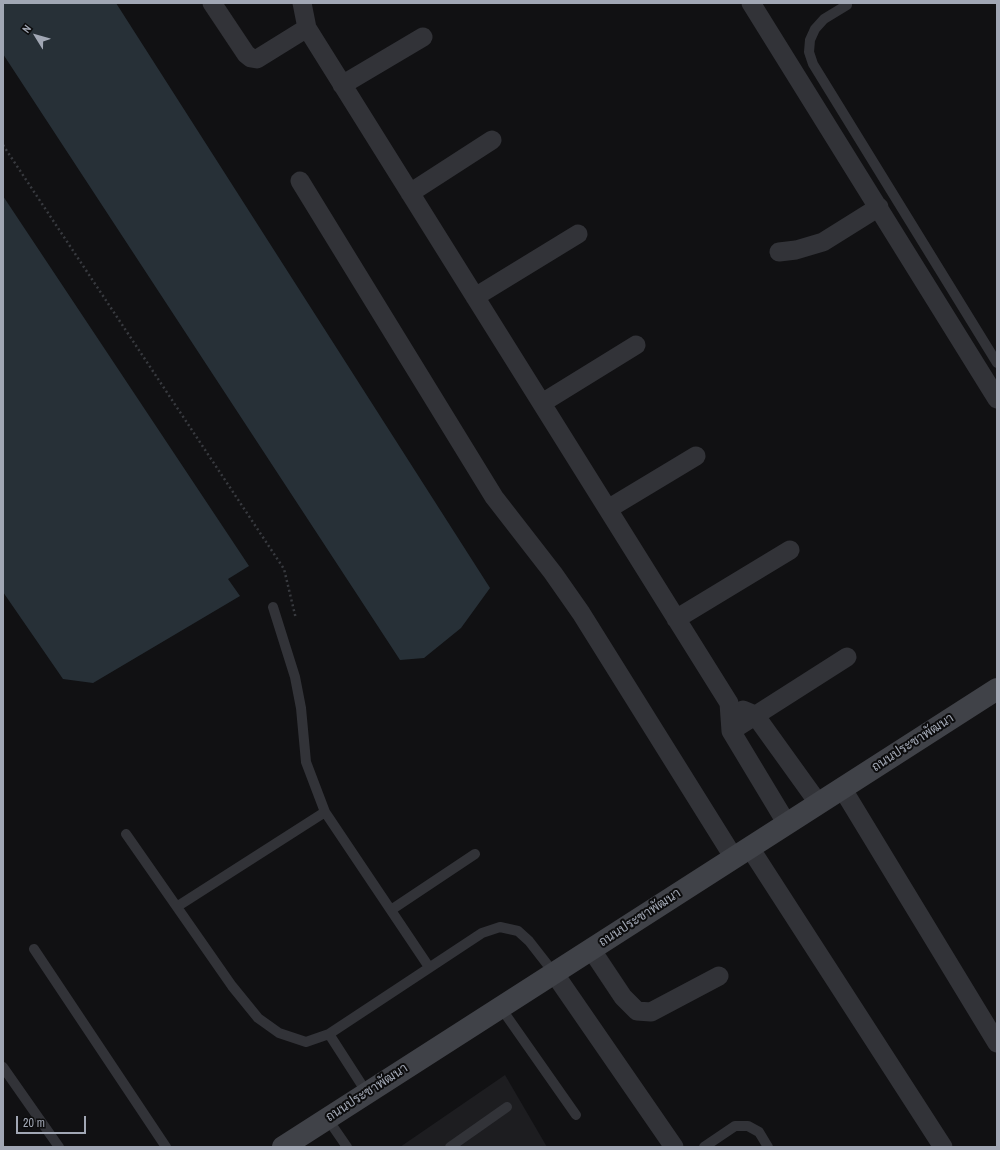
<!DOCTYPE html>
<html>
<head>
<meta charset="utf-8">
<style>
  body { margin:0 }
  #map { position:relative; width:1000px; height:1150px; overflow:hidden; background:#111113; font-family:"Archivo Narrow",sans-serif }
  canvas { display:block }
  .frame { position:absolute; inset:0; border:4px solid #a1a7b4; pointer-events:none }
  .north { position:absolute; left:16px; top:16px; width:40px; height:40px; -webkit-text-stroke:3px #0c0c0d; paint-order:stroke; rotate:307deg; font-size:11px; font-weight:700; line-height:16px; text-align:center; color:#a1a7b4 }
  .north::after { content:''; display:block; margin:auto; width:14px; height:18px; background:#a1a7b4; clip-path:polygon(50% 0,100% 100%,50% 72%,0 100%) }
  .scale { position:absolute; left:16px; top:1116px; width:70px; height:18px; box-sizing:border-box; border:2px solid #a1a7b4; border-top:0; padding-left:5px; font-size:12px; line-height:14px; white-space:nowrap; color:#a1a7b4; -webkit-text-stroke:3px #0c0c0d; paint-order:stroke }
</style>
</head>
<body>
<div id="map">
<canvas width="1000" height="1150"></canvas>
<div class="frame"></div>
<div class="north">N</div>
<div class="scale">20 m</div>
</div>
<script>
const context = document.querySelector('canvas').getContext('2d');
context.lineJoin = 'round';
function fillPath(path, color) { context.fillStyle = color; context.fill(path, 'evenodd'); }
const toPath = rows => new Path2D(rows.map(r => 'M' + r).join(''));
function strokePath(path, color, width, dash) { context.strokeStyle = color; context.lineWidth = width; context.lineCap = dash ? 'butt' : 'round'; context.setLineDash(dash || []); context.stroke(path); }
function label(font, color, halo, rows, align = 'center') {
  context.font = font + ' "Archivo Narrow",Sarabun,sans-serif'; context.lineWidth = 4; context.setLineDash([]); context.textBaseline = 'middle'; context.strokeStyle = halo; context.fillStyle = color; for (const [text, x, y, turn = 0] of rows) {
    context.save(); context.translate(x, y); context.rotate((+turn || 0) * Math.PI / 180); context.textAlign = isNaN(turn) ? turn : align; if (halo) context.strokeText(text, 0, 0); context.fillText(text, 0, 0); context.restore();
  }
}
fillPath(toPath([
  [505,1075,547,1147,400,1147]
]), '#1d1d20');
fillPath(toPath([
  [3,3,116,3,490,588,461,628,424,658,400,660,3,54],
  [3,196,249,566,228,579,240,596,93,683,63,679,3,592]
]), '#273037');
strokePath(toPath([
  [3,145,284,569,296,619]
]), '#383a3f', 2.5, [2, 3]);
strokePath(toPath([
  [847,5,824,19,815,29,810,40,809,52,813,64,997,363],
  [325,812,429,967],
  [126,834,232,986,258,1018,279,1033,306,1042,329,1034,482,933,500,927,518,931,529,941,554,973],
  [178,906,325,812,306,762,301,708,295,677,273,607],
  [391,910,475,854],
  [34,949,166,1147],
  [501,1008,576,1115],
  [329,1034,367,1093],
  [3,1067,59,1147],
  [327,1118,347,1147],
  [450,1147,507,1107],
  [704,1147,735,1126,748,1126,759,1132,768,1147]
]), '#323338', 10);
strokePath(toPath([
  [212,3,246,54,251,58,257,59,307,28],
  [302,3,307,28,729,703,731,731,787,824],
  [751,3,997,399],
  [342,85,423,37],
  [300,181,494,497,553,573,581,613,734,858],
  [410,193,492,140],
  [779,252,796,250,823,242,879,207],
  [475,297,578,234],
  [542,403,636,345],
  [608,509,696,456],
  [676,619,790,550],
  [743,710,755,715,819,804],
  [731,731,847,657],
  [842,788,997,1043],
  [750,848,943,1147],
  [591,949,623,997,637,1011,651,1012,719,976],
  [554,973,674,1147]
]), '#323338', 19);
strokePath(toPath([
  [283,1147,997,689]
]), '#404248', 22);
label('13px', '#a1a7b4', '#0c0c0d', [
  ["ถนนประชาพัฒนา",913,743,-33],
  ["ถนนประชาพัฒนา",640,918,-33],
  ["ถนนประชาพัฒนา",367,1093,-33]
]);
</script>
</body>
</html>
